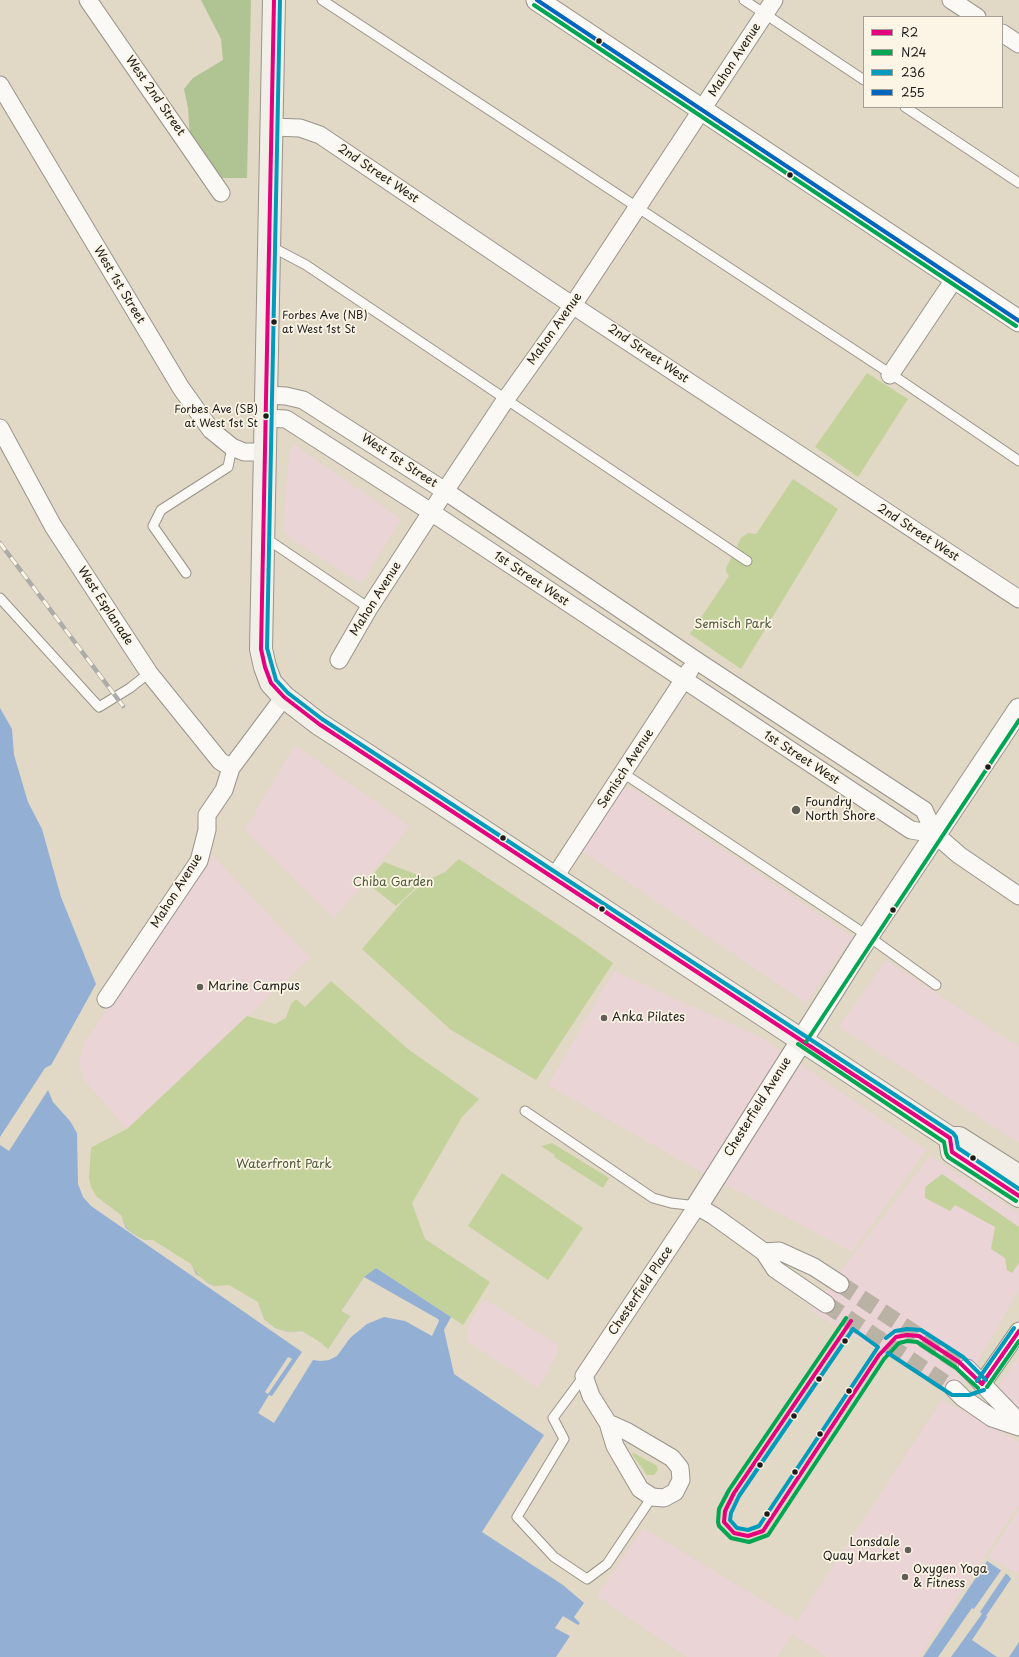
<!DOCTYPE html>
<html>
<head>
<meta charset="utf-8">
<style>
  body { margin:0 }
  #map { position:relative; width:1019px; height:1657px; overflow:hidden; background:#e1d8c6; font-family:"Playpen Sans",sans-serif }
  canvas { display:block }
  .legend { position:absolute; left:863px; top:16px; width:140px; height:92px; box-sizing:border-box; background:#fcf5e5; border:1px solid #a29e95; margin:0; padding:5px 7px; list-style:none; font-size:12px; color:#1c1c1c }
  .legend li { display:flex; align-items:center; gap:8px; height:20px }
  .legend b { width:20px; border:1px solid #a29e95 }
</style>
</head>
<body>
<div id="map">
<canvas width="1019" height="1657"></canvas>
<ul class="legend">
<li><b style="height:5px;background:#e5007d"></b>R2</li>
<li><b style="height:5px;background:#00a651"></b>N24</li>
<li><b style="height:5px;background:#039bbc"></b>236</li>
<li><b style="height:5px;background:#0065bd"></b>255</li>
</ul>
</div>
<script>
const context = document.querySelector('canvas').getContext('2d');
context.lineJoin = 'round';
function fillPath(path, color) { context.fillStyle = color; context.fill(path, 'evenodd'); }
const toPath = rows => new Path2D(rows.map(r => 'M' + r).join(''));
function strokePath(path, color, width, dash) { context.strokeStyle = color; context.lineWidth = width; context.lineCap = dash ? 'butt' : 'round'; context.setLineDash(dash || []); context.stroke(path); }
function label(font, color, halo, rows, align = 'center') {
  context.font = font + ' "Playpen Sans",sans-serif'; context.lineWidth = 3.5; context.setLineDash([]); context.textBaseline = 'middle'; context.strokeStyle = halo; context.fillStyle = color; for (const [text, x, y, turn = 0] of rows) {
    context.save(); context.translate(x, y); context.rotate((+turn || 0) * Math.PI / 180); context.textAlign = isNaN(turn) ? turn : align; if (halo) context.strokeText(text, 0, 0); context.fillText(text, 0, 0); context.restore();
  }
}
fillPath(toPath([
  [292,443,401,519,361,584,288,537,283,528,289,456],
  [295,745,410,826,334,918,245,830],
  [621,788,634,789,853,937,806,1003,580,850],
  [212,855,310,958,127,1129,84,1080,79,1063,84,1043],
  [886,960,1019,1047,1019,1143,839,1027],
  [614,971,762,1038,926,1150,852,1252,676,1158,548,1085],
  [930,1156,1019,1213,1019,1290,958,1395,810,1311],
  [484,1299,557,1344,558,1352,538,1388,467,1341,467,1326],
  [1019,1356,1019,1408,997,1388],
  [942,1400,1019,1442,1019,1504,919,1657,826,1657,792,1634,777,1657,687,1657,597,1596,643,1528,797,1621],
  [1019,1509,1019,1571,1017,1574,988,1557]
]), '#ead4d6');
fillPath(toPath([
  [867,373,908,399,858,477,815,447],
  [793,479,838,509,741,669,690,634,729,576,726,572,726,568,741,538,748,533,756,534],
  [459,859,578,938,613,963,536,1080,451,1030,362,949,403,901,424,882,445,872],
  [384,862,426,878,396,906,366,882],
  [331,981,408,1049,479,1099,462,1117,412,1203,425,1239,490,1282,463,1325,376,1268,341,1311,350,1316,328,1349,302,1331,289,1332,275,1329,264,1319,260,1310,226,1286,215,1286,208,1283,196,1274,192,1267,149,1240,144,1240,132,1233,127,1228,122,1218,94,1197,87,1178,90,1148,127,1129,247,1016,275,1024,286,1018,291,1004,296,999,305,1007],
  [552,1143,609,1178,603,1188,554,1157,555,1155,541,1146],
  [502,1173,583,1228,548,1280,468,1226],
  [942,1174,1019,1227,1019,1263,1012,1273,1007,1270,1005,1258,991,1249,995,1227,955,1205,950,1211,925,1198,925,1187],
  [634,1453,657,1466,658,1470,654,1475,647,1475,632,1454]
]), '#c3d29b');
fillPath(toPath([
  [201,0,251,0,247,178,217,178,190,138,188,108,184,89,193,78,223,60,221,39]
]), '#b0c392');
fillPath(toPath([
  [0,708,12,729,14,755,28,802,42,829,61,897,96,984,49,1069,84,1123,87,1178,94,1197,122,1218,127,1228,132,1233,144,1240,149,1240,192,1267,201,1279,215,1286,226,1286,259,1305,264,1319,275,1328,289,1332,302,1331,328,1349,350,1316,341,1311,364,1277,376,1268,451,1317,444,1330,454,1374,544,1435,482,1532,563,1585,584,1603,574,1617,580,1623,578,1625,563,1616,555,1628,570,1636,556,1657,0,1657],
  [987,1561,1008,1575,1011,1579,986,1616,1019,1637,1019,1657,923,1657]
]), '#93b0d4');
fillPath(toPath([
  [55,1063,52,1069,86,1122,92,1134,89,1177,91,1187,96,1196,121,1215,126,1228,132,1233,144,1240,153,1240,191,1264,196,1274,208,1283,215,1286,229,1285,258,1302,264,1319,275,1328,289,1332,302,1331,323,1344,323,1345,328,1349,350,1316,341,1311,364,1277,438,1319,439,1321,432,1336,405,1321,384,1317,367,1324,350,1338,337,1356,329,1360,321,1361,313,1360,274,1423,258,1413,269,1395,272,1396,302,1352,91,1206,83,1197,78,1184,77,1133,70,1121,53,1102,48,1090,9,1151,0,1145,0,1137,45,1068],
  [288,1357,292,1359,268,1394,265,1392],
  [1002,1569,1007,1572,980,1612,982,1614,951,1657,938,1657,972,1608,974,1609],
  [1013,1578,989,1615,1019,1635,1019,1642,1009,1657,997,1657,972,1640]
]), '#e1d8c6');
strokePath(toPath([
  [840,1284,967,1368],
  [826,1304,954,1389]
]), '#bab2a4', 17, [17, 8]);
const service = toPath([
  [322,0,903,382,1019,461],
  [744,0,864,80],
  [905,107,1019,183],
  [270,246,306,265,747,561],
  [264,537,369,608],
  [186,573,153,526,161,510,228,467,232,447],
  [0,598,99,707,130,688,149,673],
  [623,773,868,936,936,985],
  [525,1111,653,1198,671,1203,697,1206],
  [584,1376,553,1418,564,1439,517,1517,554,1557,587,1579,607,1564,652,1497]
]);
const minor = toPath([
  [88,0,221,193],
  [951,0,977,17],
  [1002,33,1019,44],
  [0,85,181,388,211,430,232,447,244,452,264,452],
  [272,127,300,128,320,135,557,295,1019,599],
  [890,375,955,278],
  [266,395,286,396,303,400,445,491,697,661,924,810,935,834,959,855,1019,896],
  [265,418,286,419,431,512,911,830,935,834],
  [0,428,53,526,149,673,220,761,231,768],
  [339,660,369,608,445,491,506,399,573,305,774,0],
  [554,878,690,670],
  [106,999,199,861,207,830,207,815,224,790,231,768,284,697],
  [764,1252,779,1251,814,1267,840,1284],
  [967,1368,1019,1422],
  [982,1384,1019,1331],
  [954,1389,963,1398,992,1418,1019,1427],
  [608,1423,628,1432,672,1458,680,1468,681,1480,675,1492,664,1498,652,1497,640,1489,615,1446,608,1423,591,1396,584,1376,697,1206,714,1216,764,1252,775,1269,826,1304]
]);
const tertiary = toPath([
  [537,0,1019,321],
  [697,1206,860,948,1019,709]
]);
const secondary = toPath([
  [274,0,261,649,265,667,271,683,284,697,319,724,435,799,950,1138,959,1138,1019,1176],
  [950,1138,952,1152,1019,1196]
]);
strokePath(service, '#9a948a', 11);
strokePath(minor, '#9a948a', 19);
strokePath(tertiary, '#9a948a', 23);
strokePath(secondary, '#9a948a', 24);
strokePath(service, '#faf9f6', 9);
strokePath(minor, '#faf9f6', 17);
strokePath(tertiary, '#faf9f6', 21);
strokePath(secondary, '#f1efe7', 22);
const rail = toPath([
  [0,543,123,706]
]);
strokePath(rail, '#adaca9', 4.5);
strokePath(rail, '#fcf5e5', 3, [9]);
strokePath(toPath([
  [274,0,261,649,265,667,271,683,284,697,319,724,950,1138,952,1152,1019,1196],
  [851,1321,734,1493,725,1511,724,1522,734,1533,748,1536,763,1531,879,1355,896,1337,907,1335,919,1336,959,1362,982,1384],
  [982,1384,1019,1331]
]), '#e5007d', 4);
strokePath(toPath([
  [534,5,1016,326],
  [806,1042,1019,720],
  [798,1044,944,1142,946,1153,948,1157,1016,1201],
  [846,1318,729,1490,719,1509,718,1522,719,1526,731,1538,749,1542,768,1535,884,1359,899,1343,907,1341,917,1342,955,1367,978,1388],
  [987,1387,1019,1341]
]), '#00a651', 4);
strokePath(toPath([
  [280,0,267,648,276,680,288,693,322,719,953,1133,956,1137,958,1148,1019,1189],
  [853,1329,878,1347,759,1526,748,1530,737,1528,730,1520,731,1513,739,1496,853,1329],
  [886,1338,895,1331,907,1329,921,1330,963,1357,986,1380],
  [888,1353,952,1395,969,1395,984,1390],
  [977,1381,1014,1328]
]), '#039bbc', 4);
strokePath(toPath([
  [537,0,1019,321]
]), '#0065bd', 4);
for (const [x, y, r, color] of [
  [599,41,3.5,"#1c1c1c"],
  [790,175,3.5,"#1c1c1c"],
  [274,322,3.5,"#1c1c1c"],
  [266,416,3.5,"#1c1c1c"],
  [988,767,3.5,"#1c1c1c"],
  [796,810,5,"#615e58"],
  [503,838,3.5,"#1c1c1c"],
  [602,909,3.5,"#1c1c1c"],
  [893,910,3.5,"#1c1c1c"],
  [200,987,4,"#615e58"],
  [604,1018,4,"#615e58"],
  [973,1158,3.5,"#1c1c1c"],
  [845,1341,3.5,"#1c1c1c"],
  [819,1379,3.5,"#1c1c1c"],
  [849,1391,3.5,"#1c1c1c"],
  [794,1416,3.5,"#1c1c1c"],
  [820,1434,3.5,"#1c1c1c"],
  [760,1465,3.5,"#1c1c1c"],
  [795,1472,3.5,"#1c1c1c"],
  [767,1514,3.5,"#1c1c1c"],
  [908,1550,4,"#615e58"],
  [905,1577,4,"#615e58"]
]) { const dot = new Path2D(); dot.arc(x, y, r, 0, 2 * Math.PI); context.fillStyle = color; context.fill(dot); strokePath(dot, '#fcf5e5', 1.5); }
label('11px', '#1c1c1c', '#fcf5e5', [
  ["Forbes Ave (NB)",282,316],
  ["at West 1st St",282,330],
  ["Forbes Ave (SB)",258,410,"right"],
  ["at West 1st St",258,424,"right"]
], 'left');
label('12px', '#1c1c1c', '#fcf5e5', [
  ["Mahon Avenue",735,60,-57],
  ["West 2nd Street",155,96,55],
  ["2nd Street West",378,174,34],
  ["West 1st Street",119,285,59],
  ["Mahon Avenue",555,329,-55],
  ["2nd Street West",648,354,34],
  ["West 1st Street",399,461,33],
  ["2nd Street West",918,533,33],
  ["1st Street West",531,579,34],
  ["Mahon Avenue",376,599,-58],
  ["West Esplanade",105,606,57],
  ["1st Street West",801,758,33],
  ["Semisch Avenue",626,769,-57],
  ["Mahon Avenue",177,891,-58],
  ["Chesterfield Avenue",758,1107,-58],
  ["Chesterfield Place",641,1291,-56]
]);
label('12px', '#4e5a3c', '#fcf5e5', [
  ["Semisch Park",733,625],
  ["Chiba Garden",393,883],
  ["Waterfront Park",284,1165]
]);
label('12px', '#1c1c1c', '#fcf5e5', [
  ["Foundry",805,803],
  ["North Shore",805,817],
  ["Marine Campus",208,987],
  ["Anka Pilates",612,1018],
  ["Lonsdale",900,1543,"right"],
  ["Quay Market",900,1557,"right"],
  ["Oxygen Yoga",913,1570],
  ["& Fitness",913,1584]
], 'left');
</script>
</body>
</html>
